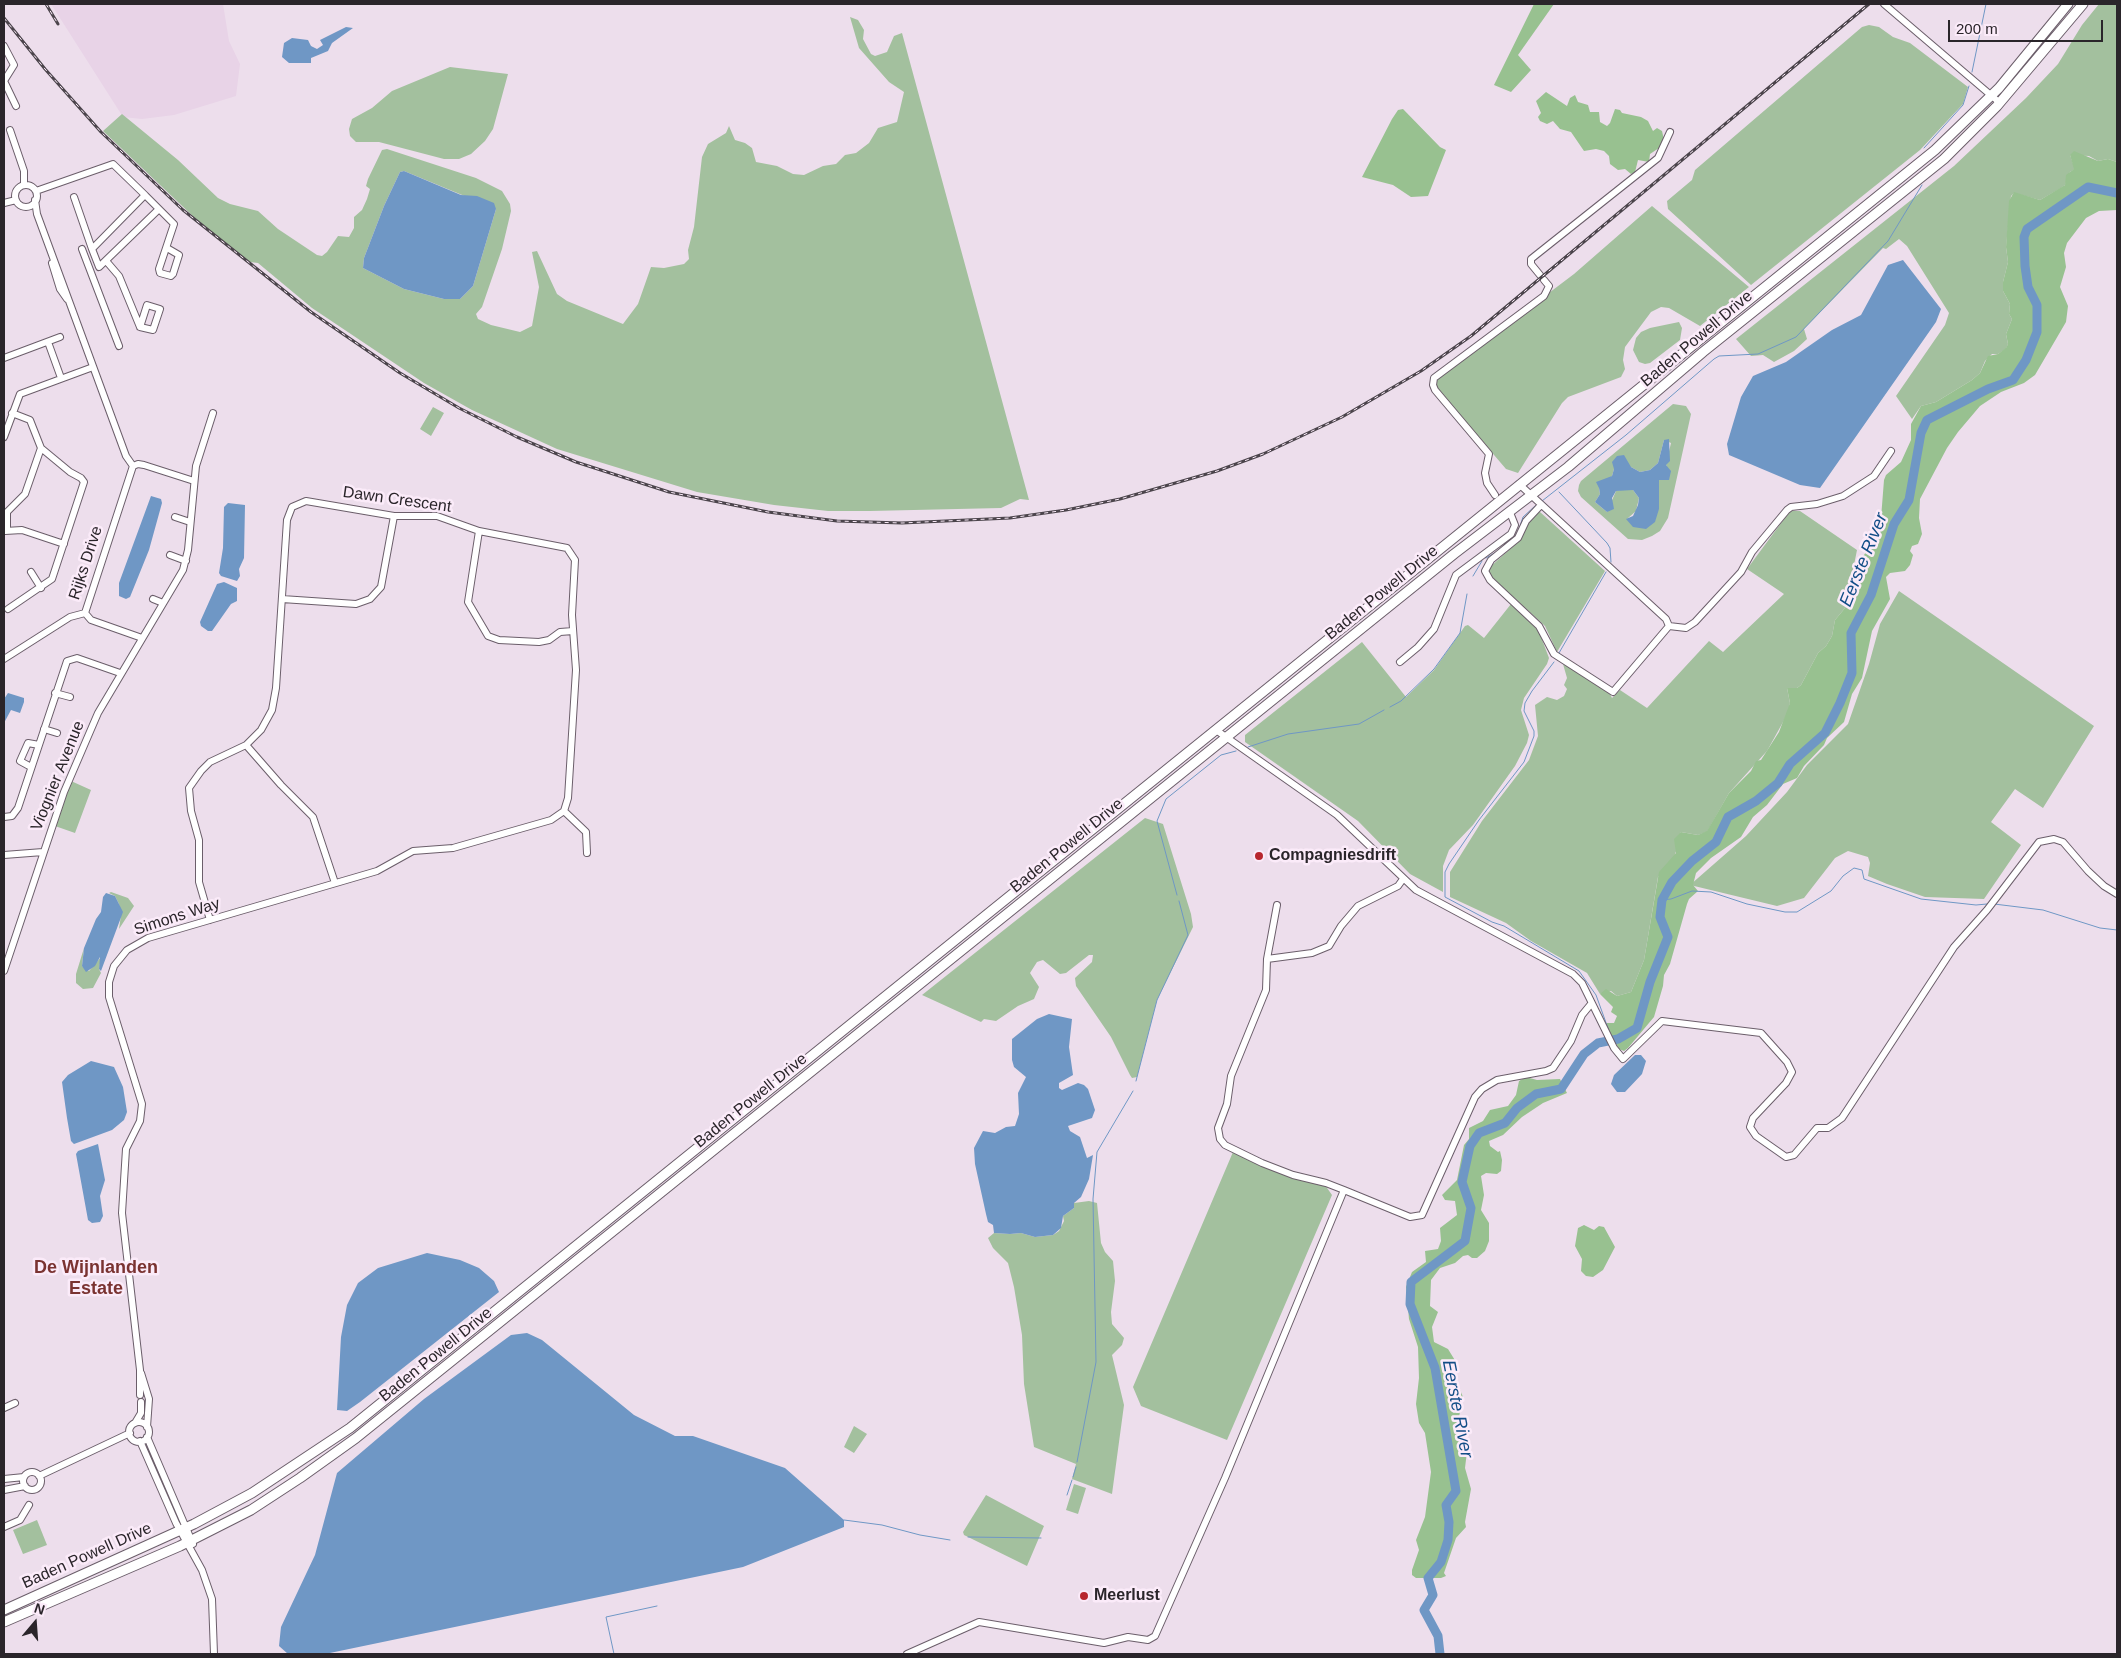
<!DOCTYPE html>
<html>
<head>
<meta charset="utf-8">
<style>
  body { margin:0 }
  #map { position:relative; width:2121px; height:1658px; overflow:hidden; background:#eddeec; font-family:Arial,sans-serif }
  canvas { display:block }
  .frame { position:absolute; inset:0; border:5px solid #2a252a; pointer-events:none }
  .north { position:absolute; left:10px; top:1598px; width:50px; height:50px; -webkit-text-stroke:4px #fbebf9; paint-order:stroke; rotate:18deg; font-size:14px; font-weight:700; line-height:20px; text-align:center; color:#2a252a }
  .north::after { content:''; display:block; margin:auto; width:18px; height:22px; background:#2a252a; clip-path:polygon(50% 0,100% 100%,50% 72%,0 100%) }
  .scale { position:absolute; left:1948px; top:20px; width:155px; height:22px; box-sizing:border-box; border:2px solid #2a252a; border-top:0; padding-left:6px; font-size:15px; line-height:18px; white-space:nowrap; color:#2a252a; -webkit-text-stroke:4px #fbebf9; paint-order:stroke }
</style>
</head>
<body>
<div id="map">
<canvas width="2121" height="1658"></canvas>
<div class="frame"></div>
<div class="north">N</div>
<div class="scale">200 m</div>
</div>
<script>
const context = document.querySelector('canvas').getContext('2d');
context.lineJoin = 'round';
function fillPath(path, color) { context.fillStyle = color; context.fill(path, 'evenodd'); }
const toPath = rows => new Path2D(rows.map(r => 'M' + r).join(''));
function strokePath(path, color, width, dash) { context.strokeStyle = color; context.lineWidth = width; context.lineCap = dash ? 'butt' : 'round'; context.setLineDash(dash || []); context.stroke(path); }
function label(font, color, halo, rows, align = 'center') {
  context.font = font + ' Arial,sans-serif'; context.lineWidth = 5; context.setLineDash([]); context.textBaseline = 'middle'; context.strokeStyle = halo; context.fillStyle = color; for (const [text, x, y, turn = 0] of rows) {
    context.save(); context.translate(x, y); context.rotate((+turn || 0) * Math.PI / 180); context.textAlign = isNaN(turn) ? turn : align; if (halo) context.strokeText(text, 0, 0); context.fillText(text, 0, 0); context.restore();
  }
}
fillPath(toPath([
  [51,4,223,4,229,41,240,64,236,96,174,115,142,119,123,117]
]), '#e8d3e7');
fillPath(toPath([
  [2099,4,2117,4,2117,162,2108,159,2098,161,2089,156,2070,155,2075,169,2070,172,2065,185,2061,188,2040,200,2014,193,2011,196,2006,247,2008,262,2003,282,2003,291,2010,304,2009,314,2012,319,2006,334,2008,344,2006,349,1998,354,1992,354,1985,361,1980,373,1972,380,1936,402,1921,406,1912,419,1896,396,1945,325,1949,313,1907,246,1899,239,1886,249,1883,248,1804,329,1807,339,1794,351,1774,362,1763,355,1751,356,1736,339,1954,166,2026,98,2058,64,2082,25],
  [850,17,858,20,864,30,863,39,871,54,875,56,887,52,894,36,902,33,1029,500,1020,499,1001,508,870,511,828,511,774,505,697,492,557,449,472,410,424,383,312,308,258,263,250,262,244,258,198,221,103,131,122,114,178,160,218,198,230,204,258,211,278,229,317,255,322,256,327,252,338,236,349,237,354,228,354,217,362,210,367,199,370,189,366,186,368,179,382,150,387,149,476,178,502,191,510,204,511,211,502,249,482,307,476,314,478,319,491,325,520,332,532,326,539,287,532,252,537,251,557,294,567,301,623,324,638,304,651,267,664,268,684,264,689,259,688,250,694,227,702,157,708,144,726,133,729,126,735,140,745,143,752,148,756,162,777,166,793,174,804,175,823,166,836,164,845,155,856,153,869,143,878,128,897,122,904,92,889,82,859,48],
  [404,171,496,209,473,286,460,299,444,299,404,289,363,268,364,258,384,206,400,172],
  [1869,25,1879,27,1893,37,1910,43,1968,87,1963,104,1920,150,1751,285,1668,209,1667,201,1692,180,1695,170,1862,27],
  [450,67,508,74,493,129,485,141,471,154,459,159,444,159,379,142,356,142,350,136,349,129,352,119,372,108,392,91],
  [1652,206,1749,287,1700,326,1669,308,1661,307,1651,312,1625,347,1623,360,1625,369,1621,377,1568,397,1562,403,1518,473,1506,469,1436,387,1435,379,1574,274],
  [1679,322,1682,328,1680,340,1650,363,1645,364,1639,362,1633,350,1636,338,1641,332,1650,328],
  [1673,404,1686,406,1691,414,1668,518,1660,531,1652,536,1642,540,1628,539,1581,497,1578,491,1579,485,1581,481],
  [1664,440,1671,443,1666,464,1669,480,1659,480,1659,509,1627,519,1636,511,1639,498,1633,490,1625,489,1616,491,1607,512,1595,502,1600,494,1599,488,1612,476,1614,469,1631,467,1640,472,1650,470,1658,463],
  [433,407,444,413,431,436,420,429],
  [1790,511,1800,511,1857,550,1854,565,1856,574,1845,608,1835,620,1832,636,1826,646,1818,653,1801,685,1797,688,1787,688,1790,703,1788,713,1767,751,1729,793,1707,832,1698,835,1681,832,1675,844,1677,848,1674,858,1658,877,1644,960,1631,992,1617,996,1611,991,1600,994,1587,973,1531,941,1506,923,1450,897,1450,872,1482,821,1529,760,1538,736,1535,705,1547,697,1557,700,1564,696,1567,689,1564,685,1567,678,1563,664,1582,674,1609,692,1612,698,1620,690,1647,708,1709,641,1723,652,1784,594,1747,569],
  [1538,512,1540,512,1605,571,1557,652,1545,626,1488,574,1490,567,1518,542,1529,522],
  [1899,591,2094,726,2043,808,2015,789,1991,822,2021,845,1984,899,1925,897,1887,884,1868,876,1870,863,1868,857,1848,851,1835,858,1804,898,1777,906,1690,885,1746,836,1787,792,1807,765,1848,724,1869,664,1880,624],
  [1511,604,1538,629,1549,658,1547,664,1524,698,1521,710,1529,735,1527,743,1515,766,1473,825,1449,850,1443,866,1443,892,1410,874,1358,821,1245,742,1245,735,1362,642,1406,697,1434,670,1465,626,1468,625,1484,638],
  [71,781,91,790,75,833,55,826],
  [1145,818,1163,824,1191,914,1193,927,1157,1000,1137,1077,1132,1078,1130,1075,1111,1037,1076,986,1075,978,1092,962,1093,955,1089,955,1066,973,1060,974,1043,960,1037,962,1030,973,1039,987,1034,999,1018,1006,996,1021,984,1019,981,1022,922,995],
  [111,892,128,898,134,906,119,929,121,915,119,904,115,896,109,893],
  [84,948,82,966,89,971,101,957,99,969,101,973,93,988,83,989,76,983,76,974],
  [1233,1152,1325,1185,1332,1195,1227,1440,1141,1406,1133,1387],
  [1089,1201,1097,1203,1101,1243,1105,1252,1113,1261,1115,1281,1111,1312,1112,1324,1124,1338,1122,1345,1112,1355,1124,1405,1112,1494,1072,1479,1076,1464,1034,1447,1024,1384,1022,1335,1014,1287,1008,1263,993,1248,988,1238,994,1233,1010,1234,1021,1233,1035,1237,1053,1235,1059,1231,1064,1221,1063,1216,1074,1208,1074,1203],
  [854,1426,867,1434,854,1453,844,1447],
  [1074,1484,1086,1488,1078,1514,1066,1510],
  [986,1495,1044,1526,1027,1566,964,1535,963,1532],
  [37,1520,47,1545,23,1554,13,1530]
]), '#a3c09e');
fillPath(toPath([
  [1534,4,1554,4,1518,55,1531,70,1511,92,1494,85],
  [1546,92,1567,106,1570,98,1575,95,1578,102,1588,105,1590,112,1599,112,1600,122,1607,126,1610,123,1615,109,1620,110,1622,113,1641,117,1648,121,1653,131,1657,128,1662,131,1664,140,1659,148,1650,154,1649,162,1638,160,1635,172,1631,174,1625,169,1618,170,1610,164,1609,156,1604,151,1596,149,1584,151,1571,132,1560,129,1553,121,1547,124,1540,121,1538,117,1541,113,1536,101],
  [1403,109,1440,147,1446,150,1428,196,1411,197,1393,185,1362,177,1392,119,1398,110],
  [2074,151,2098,161,2108,159,2117,162,2117,210,2099,211,2086,218,2067,243,2064,253,2066,267,2060,287,2068,306,2066,322,2035,375,2024,383,2001,392,1980,406,1958,432,1947,448,1920,499,1919,518,1922,534,1918,544,1912,546,1910,551,1913,555,1910,565,1905,571,1890,573,1886,577,1890,599,1872,631,1862,678,1852,694,1844,722,1827,738,1824,745,1804,766,1797,778,1783,784,1767,805,1753,817,1741,837,1711,858,1696,873,1693,885,1698,891,1689,899,1687,904,1670,964,1664,975,1663,986,1654,1017,1628,1048,1624,1051,1619,1049,1606,1025,1607,1023,1614,1023,1617,1016,1611,1012,1613,1007,1600,994,1606,989,1617,996,1631,992,1644,960,1659,872,1676,853,1674,839,1681,832,1698,835,1707,831,1729,793,1751,771,1756,761,1761,760,1779,732,1790,703,1787,688,1797,688,1801,685,1818,653,1826,646,1832,636,1835,620,1845,608,1858,564,1880,531,1884,480,1886,475,1901,462,1911,440,1911,424,1921,406,1936,402,1972,380,1980,373,1988,356,1998,354,2006,348,2008,344,2006,334,2012,319,2009,314,2010,304,2003,291,2003,282,2008,262,2006,247,2009,201,2014,192,2040,200,2065,185,2066,175,2074,169,2070,155],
  [1526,1077,1537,1080,1560,1079,1567,1093,1543,1103,1522,1117,1503,1135,1489,1141,1490,1146,1498,1152,1500,1151,1502,1160,1501,1171,1497,1174,1486,1173,1481,1176,1484,1195,1481,1210,1489,1223,1489,1241,1485,1251,1477,1258,1472,1258,1468,1255,1463,1256,1455,1263,1440,1268,1431,1280,1430,1306,1438,1312,1432,1327,1434,1342,1448,1349,1456,1362,1455,1378,1463,1397,1459,1417,1468,1443,1465,1468,1471,1489,1465,1522,1466,1527,1456,1538,1444,1573,1446,1576,1441,1578,1416,1578,1412,1575,1412,1570,1419,1550,1416,1540,1425,1517,1431,1472,1425,1433,1419,1423,1416,1404,1419,1378,1418,1347,1409,1319,1406,1287,1412,1272,1426,1262,1425,1251,1438,1249,1441,1241,1440,1228,1457,1215,1455,1201,1445,1200,1442,1195,1457,1180,1464,1145,1469,1139,1469,1128,1483,1121,1490,1110,1508,1106,1516,1095,1519,1081],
  [1584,1225,1594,1230,1599,1226,1604,1227,1615,1247,1603,1270,1593,1277,1586,1276,1581,1271,1582,1259,1575,1246,1578,1228]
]), '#98c190');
fillPath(toPath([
  [346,27,353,28,332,43,328,51,311,58,311,63,289,63,282,57,284,43,292,38,308,40,311,46,317,49,323,45,320,40],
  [404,171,461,195,477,196,494,203,496,209,473,286,460,299,444,299,404,289,363,268,364,258,384,206,400,172],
  [1903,260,1941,309,1936,322,1820,488,1800,485,1729,455,1727,444,1741,397,1753,376,1786,362,1832,330,1861,315,1888,265],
  [1669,439,1670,461,1666,465,1671,471,1669,480,1659,480,1659,509,1655,522,1646,529,1633,527,1626,519,1633,516,1638,505,1639,498,1633,490,1616,491,1612,498,1614,509,1607,512,1595,502,1600,494,1599,488,1596,482,1612,476,1614,469,1612,462,1617,456,1624,455,1631,467,1640,472,1650,470,1658,463,1664,440],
  [151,496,161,499,162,503,149,550,130,597,126,599,119,596,119,583],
  [228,503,245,505,244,558,239,569,240,576,237,581,221,576,219,573,223,548,224,507],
  [224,582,237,588,237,601,231,604,212,631,208,631,201,626,200,622,217,584],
  [8,693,24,698,24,702,20,713,11,710,4,723,4,699],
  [106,893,115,896,123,912,101,971,99,969,100,957,95,966,86,972,82,966,84,948,96,919,101,912,103,897],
  [1049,1014,1072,1019,1069,1047,1073,1075,1059,1083,1059,1088,1062,1090,1078,1083,1084,1085,1088,1089,1095,1110,1092,1118,1068,1126,1070,1131,1080,1137,1087,1158,1093,1155,1089,1179,1081,1197,1074,1203,1074,1208,1063,1216,1061,1228,1053,1235,1035,1237,1021,1233,1010,1234,994,1233,993,1225,988,1222,986,1214,975,1164,974,1148,983,1131,995,1133,1006,1127,1015,1126,1019,1114,1018,1093,1026,1077,1014,1067,1012,1060,1012,1039,1037,1019],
  [1635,1055,1641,1055,1646,1061,1642,1074,1625,1092,1617,1092,1611,1084,1614,1075],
  [91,1061,114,1067,123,1087,127,1112,124,1120,112,1130,74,1144,71,1141,67,1118,62,1082,68,1075],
  [98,1144,105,1180,100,1196,103,1216,100,1222,92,1223,88,1220,76,1154,78,1151],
  [427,1253,460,1260,479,1268,494,1281,499,1292,360,1402,347,1411,337,1410,341,1337,347,1305,358,1283,378,1268],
  [527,1333,542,1340,634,1415,675,1436,693,1436,785,1468,844,1520,844,1527,743,1567,325,1654,288,1654,279,1646,281,1627,315,1555,337,1473,424,1399,511,1335]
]), '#6f97c5');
strokePath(toPath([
  [1972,72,1986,4],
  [1924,148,1963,105,1969,86],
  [1559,492,1607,543,1610,548,1611,562],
  [1542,501,1626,435,1714,359,1719,356,1758,354,1796,337,1888,241,1922,185],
  [1519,529,1523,517,1535,506],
  [1486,558,1498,551],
  [1473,576,1482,561],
  [1559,653,1606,572],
  [1554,662,1532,691,1525,703,1524,711,1534,731,1534,736,1524,762,1479,820,1449,864,1445,872,1445,897,1492,922,1504,926,1579,971,1596,995,1609,1031],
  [1390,707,1401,701,1434,669,1460,633,1467,594],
  [1248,747,1288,734,1359,724,1384,710],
  [1177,895,1157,821,1166,799,1221,755,1236,751],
  [1662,900,1671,899,1692,891,1711,892,1747,904,1785,912,1797,912,1831,891,1843,876,1854,868,1862,870,1864,879,1921,899,1976,905,1987,904],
  [1994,904,2043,910,2100,928,2117,930],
  [1136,1081,1157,1000,1188,935,1179,901],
  [1077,1462,1096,1362,1093,1199,1097,1152,1133,1091],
  [1073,1477,1076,1467],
  [1067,1495,1072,1480],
  [844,1520,882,1525,920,1535,950,1540],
  [968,1537,1041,1538],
  [614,1654,606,1617,657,1606]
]), '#6f97c5', 1);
strokePath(toPath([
  [1440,1654,1438,1636,1424,1610,1433,1595,1428,1578,1441,1562,1448,1540,1449,1522,1446,1505,1456,1491,1435,1368,1410,1304,1411,1282,1465,1241,1471,1208,1462,1182,1470,1146,1479,1133,1505,1123,1517,1108,1536,1094,1561,1089,1584,1054,1598,1043,1618,1039,1637,1028,1650,982,1668,937,1660,917,1662,900,1672,882,1692,861,1716,842,1728,817,1756,801,1778,783,1790,764,1825,733,1840,703,1852,673,1851,633,1871,595,1894,524,1909,500,1921,433,1927,420,1988,389,2013,380,2026,360,2037,332,2037,305,2028,287,2025,266,2024,237,2027,229,2088,187,2117,193]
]), '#6f97c5', 9);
const street = toPath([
  [1884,4,2000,103],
  [4,46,14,65,4,81,16,106],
  [10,130,24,171,24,185],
  '15 196a11 11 0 1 1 22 0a11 11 0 1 1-22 0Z',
  [36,191,113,164,145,195,92,249,74,197],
  [145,195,174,224,159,269,160,273,171,276,173,274,179,255,167,248],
  [35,200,37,214,126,456,133,466],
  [4,203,16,200],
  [82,249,119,346],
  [92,249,99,267,159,209],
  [107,262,119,276,140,327,153,330,160,309,147,305,140,327],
  [52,263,60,289,67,299],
  [1540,275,1531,264,1531,259,1658,158,1670,132],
  [48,342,61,378],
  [4,358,60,337],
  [4,437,20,394,93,367],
  [1519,484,1666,619,1669,626,1686,628,1695,622,1741,572,1752,552,1787,510,1791,507,1817,504,1843,496,1874,476,1891,451],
  [1495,495,1487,483,1485,473,1489,454,1435,390,1433,385,1434,378,1544,296,1549,286,1544,280],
  [1541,505,1526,521,1518,538,1491,560,1485,571,1490,580,1539,626,1554,654,1613,692,1669,626],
  [175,517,190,522],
  [7,530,7,512,25,494,41,448],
  [5,531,22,530,64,544],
  [479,531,468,602,488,636,499,640,539,642,549,640,560,632,573,631],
  [170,555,186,561],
  [31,572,41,588],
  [153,599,163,603],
  [282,599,356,604,370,599,381,587,394,516],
  [8,609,52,579,84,482,81,478,70,472,41,448,30,420,12,413],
  [85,613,133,466,138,464,144,465,194,481],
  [85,613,91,620,142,638],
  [4,659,70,617,85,613],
  [1400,662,1418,647,1434,629,1456,575,1511,534,1515,525,1511,515],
  [55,693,70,697],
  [44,729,57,733],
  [1216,730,1337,815,1416,890,1573,974,1582,983,1614,1048,1623,1059,1662,1021,1761,1033,1787,1062,1792,1072,1786,1083,1753,1118,1750,1127,1756,1136,1786,1157,1794,1155,1817,1128,1828,1128,1842,1118,1954,947,1987,910,2039,842,2054,839,2063,842,2088,871,2104,886,2117,894],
  [246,745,281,785,313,817,335,883],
  [31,767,20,761,28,743,39,745],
  [564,811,586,832,587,853],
  [4,817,12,816,18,808,67,661,77,658,120,673],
  [4,855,43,852],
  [1277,905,1267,959,1312,953,1329,946,1341,926,1358,906,1398,886,1403,879],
  [1267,959,1266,990,1231,1076,1227,1104,1218,1128,1220,1139,1225,1145,1262,1163,1293,1175,1326,1183,1344,1190],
  [4,971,64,792,98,713,183,570,188,550,196,466,213,413],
  [141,1373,149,1399,147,1427],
  [140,1395,140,1370,122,1213,126,1149,140,1121,142,1104,109,997,109,982,114,966,127,950,148,938,377,871,413,851,453,848,551,820,564,811,568,798,576,670,572,615,575,560,567,548,479,531,437,516,394,516,306,501,292,507,287,520,276,688,272,710,261,730,246,745,210,762,201,771,189,788,191,811,199,840,199,882,210,920],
  [4,1408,15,1403],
  '129 1432a10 10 0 1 1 20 0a10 10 0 1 1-20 0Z',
  [135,1423,141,1413,141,1402],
  [147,1437,193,1544],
  [140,1441,176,1523,202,1570,212,1599,214,1654],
  '23 1481a9 9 0 1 1 18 0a9 9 0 1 1-18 0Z',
  [39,1476,130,1433],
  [4,1479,24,1477],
  [4,1490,25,1486],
  [4,1527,20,1520,29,1505],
  [907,1654,979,1622,1104,1643,1128,1637,1148,1640,1155,1636,1225,1478,1344,1190,1410,1217,1422,1215,1475,1097,1482,1089,1497,1080,1546,1071,1553,1068,1571,1041,1582,1015,1591,1004]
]);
const secondary = toPath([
  [4,1610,194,1524,252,1493,350,1428,1935,150,1999,88,2068,4],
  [4,1622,180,1546,251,1510,300,1478,356,1438,1454,554,1568,467,1703,352,1944,159,1997,106,2083,4]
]);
strokePath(street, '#6b5e6a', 8);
strokePath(secondary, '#6b5e6a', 11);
strokePath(street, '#fff', 6);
strokePath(secondary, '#fff', 9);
const rail = toPath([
  [46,4,58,24],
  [4,18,45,69,101,132,183,210,311,312,400,373,459,408,517,437,576,462,669,492,768,512,837,521,902,523,1010,518,1066,510,1120,499,1217,471,1263,454,1342,417,1421,371,1471,336,1869,4]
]);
strokePath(rail, '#4b444b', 3);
strokePath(rail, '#fbebf9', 1, [4]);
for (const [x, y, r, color] of [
  [1259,856,5,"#b7262e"],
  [1084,1596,5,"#b7262e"]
]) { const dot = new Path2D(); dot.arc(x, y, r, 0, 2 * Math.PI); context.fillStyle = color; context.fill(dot); strokePath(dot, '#fbebf9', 2); }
label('16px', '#2a252a', '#fbebf9', [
  ["Baden Powell Drive",1697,339,-40],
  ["Dawn Crescent",397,500,8],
  ["Rijks Drive",86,563,-72],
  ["Baden Powell Drive",1382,593,-39],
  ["Viognier Avenue",58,776,-68],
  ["Baden Powell Drive",1067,846,-39],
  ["Simons Way",177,917,-18],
  ["Baden Powell Drive",751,1101,-39],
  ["Baden Powell Drive",436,1355,-39],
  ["Baden Powell Drive",87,1556,-24]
]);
label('bold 16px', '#2a252a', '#fbebf9', [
  ["Compagniesdrift",1269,856],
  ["Meerlust",1094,1596]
], 'left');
label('italic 18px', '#124e87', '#fbebf9', [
  ["Eerste River",1864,560,-68],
  ["Eerste River",1457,1409,79]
]);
label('bold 18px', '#7a3331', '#fbebf9', [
  ["De Wijnlanden",96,1268],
  ["Estate",96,1289]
]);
</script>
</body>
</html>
